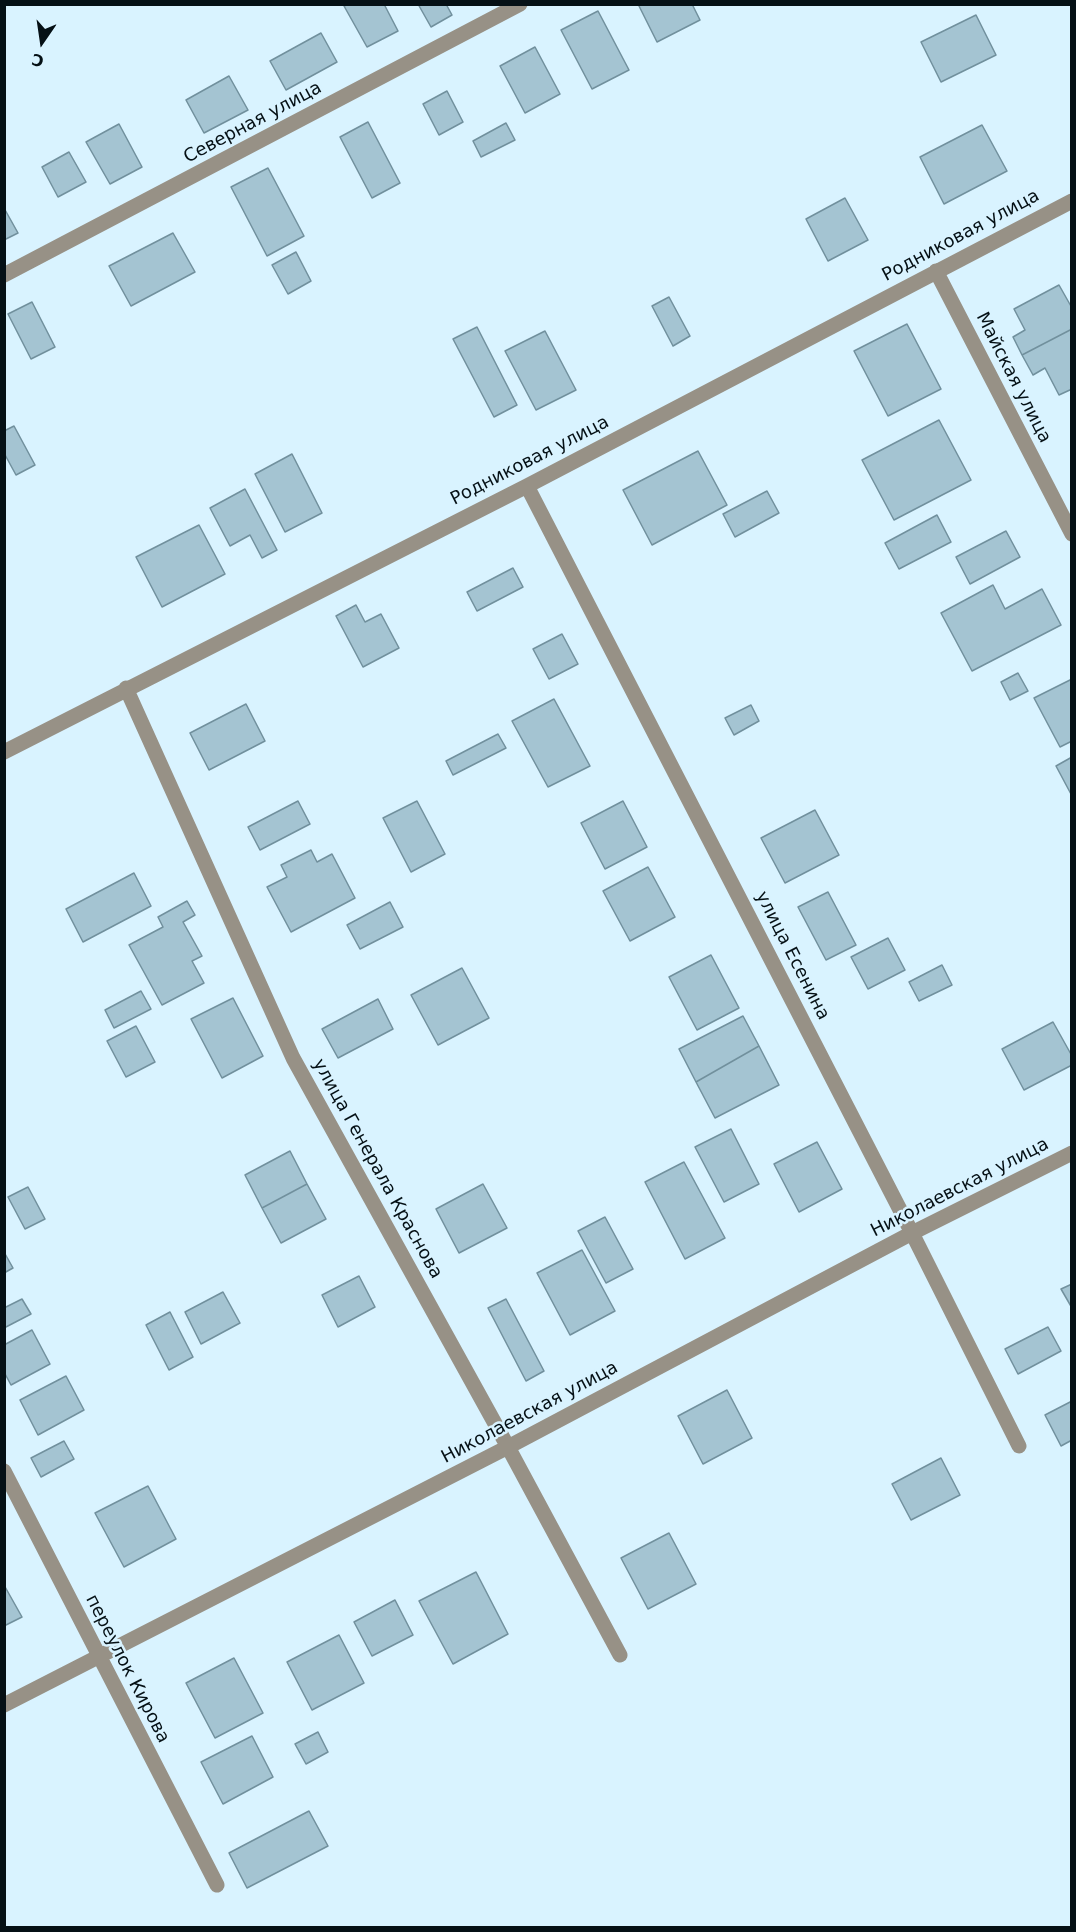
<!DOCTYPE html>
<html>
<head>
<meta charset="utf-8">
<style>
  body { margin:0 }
  #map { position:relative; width:1076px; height:1932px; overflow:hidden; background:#d9f3ff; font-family:"DejaVu Sans",sans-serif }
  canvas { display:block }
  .frame { position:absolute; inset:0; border:6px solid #051015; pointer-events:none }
  .north { position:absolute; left:12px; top:12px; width:60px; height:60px; -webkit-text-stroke:4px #d9f3ff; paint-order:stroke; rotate:193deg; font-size:16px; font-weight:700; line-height:24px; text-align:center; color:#051015 }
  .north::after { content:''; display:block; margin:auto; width:21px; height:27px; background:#051015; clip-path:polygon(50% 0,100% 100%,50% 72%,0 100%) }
</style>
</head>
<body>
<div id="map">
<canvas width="1076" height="1932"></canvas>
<div class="frame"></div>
<div class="north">С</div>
</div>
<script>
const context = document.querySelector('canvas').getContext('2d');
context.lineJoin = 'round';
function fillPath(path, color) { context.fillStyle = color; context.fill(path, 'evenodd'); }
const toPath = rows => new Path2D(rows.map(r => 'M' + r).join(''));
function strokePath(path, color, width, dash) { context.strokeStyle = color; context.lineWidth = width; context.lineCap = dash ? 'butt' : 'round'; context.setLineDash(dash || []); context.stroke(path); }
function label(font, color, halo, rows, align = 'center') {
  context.font = font + ' "DejaVu Sans",sans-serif'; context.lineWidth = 5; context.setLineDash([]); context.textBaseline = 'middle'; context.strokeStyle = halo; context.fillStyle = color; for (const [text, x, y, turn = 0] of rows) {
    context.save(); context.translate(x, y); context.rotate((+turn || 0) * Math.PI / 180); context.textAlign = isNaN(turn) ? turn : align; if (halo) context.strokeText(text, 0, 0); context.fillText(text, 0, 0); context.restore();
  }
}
const building = toPath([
  [348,4,384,4,398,31,367,47,344,6,348,4],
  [418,4,446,4,452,15,431,27,418,4],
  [638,4,692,4,700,20,657,42,638,4],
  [598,11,629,70,592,89,561,30,598,11],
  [976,15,996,55,941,82,921,42,976,15],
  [321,33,337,62,286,90,270,61,321,33],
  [535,47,560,94,525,113,500,66,535,47],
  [229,76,248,110,204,133,186,100,229,76],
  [447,91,463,122,439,135,423,104,447,91],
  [368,122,400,183,372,198,340,137,368,122],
  [506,123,515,140,481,157,473,141,506,123],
  [119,124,142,167,110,184,86,142,119,124],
  [982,125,1007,171,944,204,920,157,982,125],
  [69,152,86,182,58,197,42,167,69,152],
  [268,168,304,236,267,256,231,187,268,168],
  [845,198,868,240,828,261,806,219,845,198],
  [4,208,18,233,4,240,4,208],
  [173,233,195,272,131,306,109,266,173,233],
  [296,252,311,281,288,294,272,265,296,252],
  [1059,285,1072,308,1072,329,1022,355,1013,337,1025,330,1014,309,1059,285],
  [669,297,690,336,673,346,652,306,669,297],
  [32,302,55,347,31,359,8,314,32,302],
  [907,324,941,389,888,416,854,351,907,324],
  [477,327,517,405,494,417,453,339,477,327],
  [1072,329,1072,389,1059,395,1045,368,1033,375,1022,355,1072,329],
  [545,331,576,390,536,410,505,351,545,331],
  [939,420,971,480,894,520,862,460,939,420],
  [14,426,35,465,16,475,4,453,4,431,14,426],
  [698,451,727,505,652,545,623,490,698,451],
  [292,454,322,513,285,532,255,474,292,454],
  [245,489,277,550,262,558,250,535,230,546,210,508,245,489],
  [767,491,779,513,735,537,723,514,767,491],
  [937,515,951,542,899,569,885,543,937,515],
  [199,525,225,574,162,607,136,557,199,525],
  [1006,531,1020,557,970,584,956,557,1006,531],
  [513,568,523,587,477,611,467,592,513,568],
  [993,585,1005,609,1042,589,1061,625,972,671,941,613,993,585],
  [356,605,365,622,381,614,399,648,363,667,336,616,356,605],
  [562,634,578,664,549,679,533,649,562,634],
  [1018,673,1028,691,1010,700,1001,682,1018,673],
  [1072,679,1072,741,1060,747,1034,698,1072,679],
  [554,699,590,766,548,787,512,721,554,699],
  [246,704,265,741,209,770,190,733,246,704],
  [751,705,759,721,734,735,725,718,751,705],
  [498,734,506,748,453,775,446,761,498,734],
  [1072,757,1072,796,1056,766,1072,757],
  [298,801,310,824,260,850,248,827,298,801],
  [417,801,445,854,411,872,383,818,417,801],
  [623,801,647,847,605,869,581,823,623,801],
  [815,810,839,855,785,883,761,838,815,810],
  [311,850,317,862,332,854,355,898,291,932,267,887,287,877,281,865,311,850],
  [648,867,675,917,630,941,603,891,648,867],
  [134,873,151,906,83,942,66,909,134,873],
  [828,892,856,945,826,960,798,907,828,892],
  [187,901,195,915,183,922,202,956,192,961,204,983,162,1005,129,945,163,927,158,917,187,901],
  [390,902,403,927,360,949,347,925,390,902],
  [888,938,905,970,868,989,851,957,888,938],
  [711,955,739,1008,697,1030,669,977,711,955],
  [942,965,952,985,919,1001,909,982,942,965],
  [462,968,489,1018,438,1045,411,995,462,968],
  [141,991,151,1009,114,1028,105,1010,141,991],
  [233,998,263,1056,222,1078,191,1019,233,998],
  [378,999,393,1029,338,1058,322,1029,378,999],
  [743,1016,759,1046,696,1082,679,1049,743,1016],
  [1053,1022,1072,1056,1072,1065,1024,1090,1002,1049,1053,1022],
  [136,1026,155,1062,126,1077,107,1041,136,1026],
  [759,1046,779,1085,715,1118,696,1082,759,1046],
  [731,1129,759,1184,724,1202,695,1147,731,1129],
  [817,1142,842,1189,799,1212,774,1164,817,1142],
  [290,1151,307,1184,262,1208,245,1175,290,1151],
  [684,1162,725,1238,685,1259,645,1182,684,1162],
  [307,1184,326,1219,281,1243,262,1208,307,1184],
  [483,1184,507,1228,459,1253,436,1209,483,1184],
  [28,1187,45,1219,25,1229,8,1197,28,1187],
  [605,1217,633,1269,606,1283,578,1231,605,1217],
  [582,1250,615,1311,570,1335,537,1273,582,1250],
  [4,1252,13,1268,4,1273,4,1252],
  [359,1276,375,1307,338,1327,322,1295,359,1276],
  [1072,1284,1072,1308,1061,1289,1072,1284],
  [223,1292,240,1323,201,1344,185,1312,223,1292],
  [22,1299,31,1314,4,1328,4,1308,22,1299],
  [506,1299,544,1371,526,1381,488,1308,506,1299],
  [170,1312,193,1357,169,1370,146,1325,170,1312],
  [1048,1327,1061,1351,1018,1374,1005,1349,1048,1327],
  [32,1330,50,1364,11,1385,4,1372,4,1345,32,1330],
  [66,1376,84,1410,38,1435,20,1400,66,1376],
  [727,1390,752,1438,703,1464,678,1416,727,1390],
  [1072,1401,1072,1440,1061,1446,1045,1415,1072,1401],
  [64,1441,74,1459,41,1477,31,1458,64,1441],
  [941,1458,960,1495,911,1520,892,1484,941,1458],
  [148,1486,176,1539,124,1567,95,1513,148,1486],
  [669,1533,696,1584,648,1609,621,1558,669,1533],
  [476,1572,508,1634,453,1664,419,1601,476,1572],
  [4,1585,22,1617,4,1626,4,1585],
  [395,1600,413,1635,372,1656,354,1622,395,1600],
  [339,1635,364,1683,312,1710,287,1662,339,1635],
  [234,1658,263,1713,215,1738,186,1683,234,1658],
  [318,1732,328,1752,306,1764,295,1744,318,1732],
  [252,1736,273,1777,223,1804,201,1762,252,1736],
  [309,1811,328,1846,247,1888,229,1853,309,1811]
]);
fillPath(building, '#a4c4d2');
strokePath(building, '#71909d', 1.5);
strokePath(toPath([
  [936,271,1072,534],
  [4,275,520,4],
  [527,486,912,1233,1019,1446],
  [126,688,293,1058,508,1447,620,1655],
  [4,752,527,486,1072,201],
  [4,1471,217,1885],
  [4,1705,508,1447,912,1233,1072,1153]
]), '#979186', 15);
label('18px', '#051015', '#d9f3ff', [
  ["Северная улица",253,123,-28],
  ["Родниковая улица",961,236,-28],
  ["Майская улица",1013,378,63],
  ["Родниковая улица",530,461,-27],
  ["улица Есенина",792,956,63],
  ["улица Генерала Краснова",377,1169,61],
  ["Николаевская улица",960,1188,-27],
  ["Николаевская улица",530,1413,-28],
  ["переулок Кирова",127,1669,63]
]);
</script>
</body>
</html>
